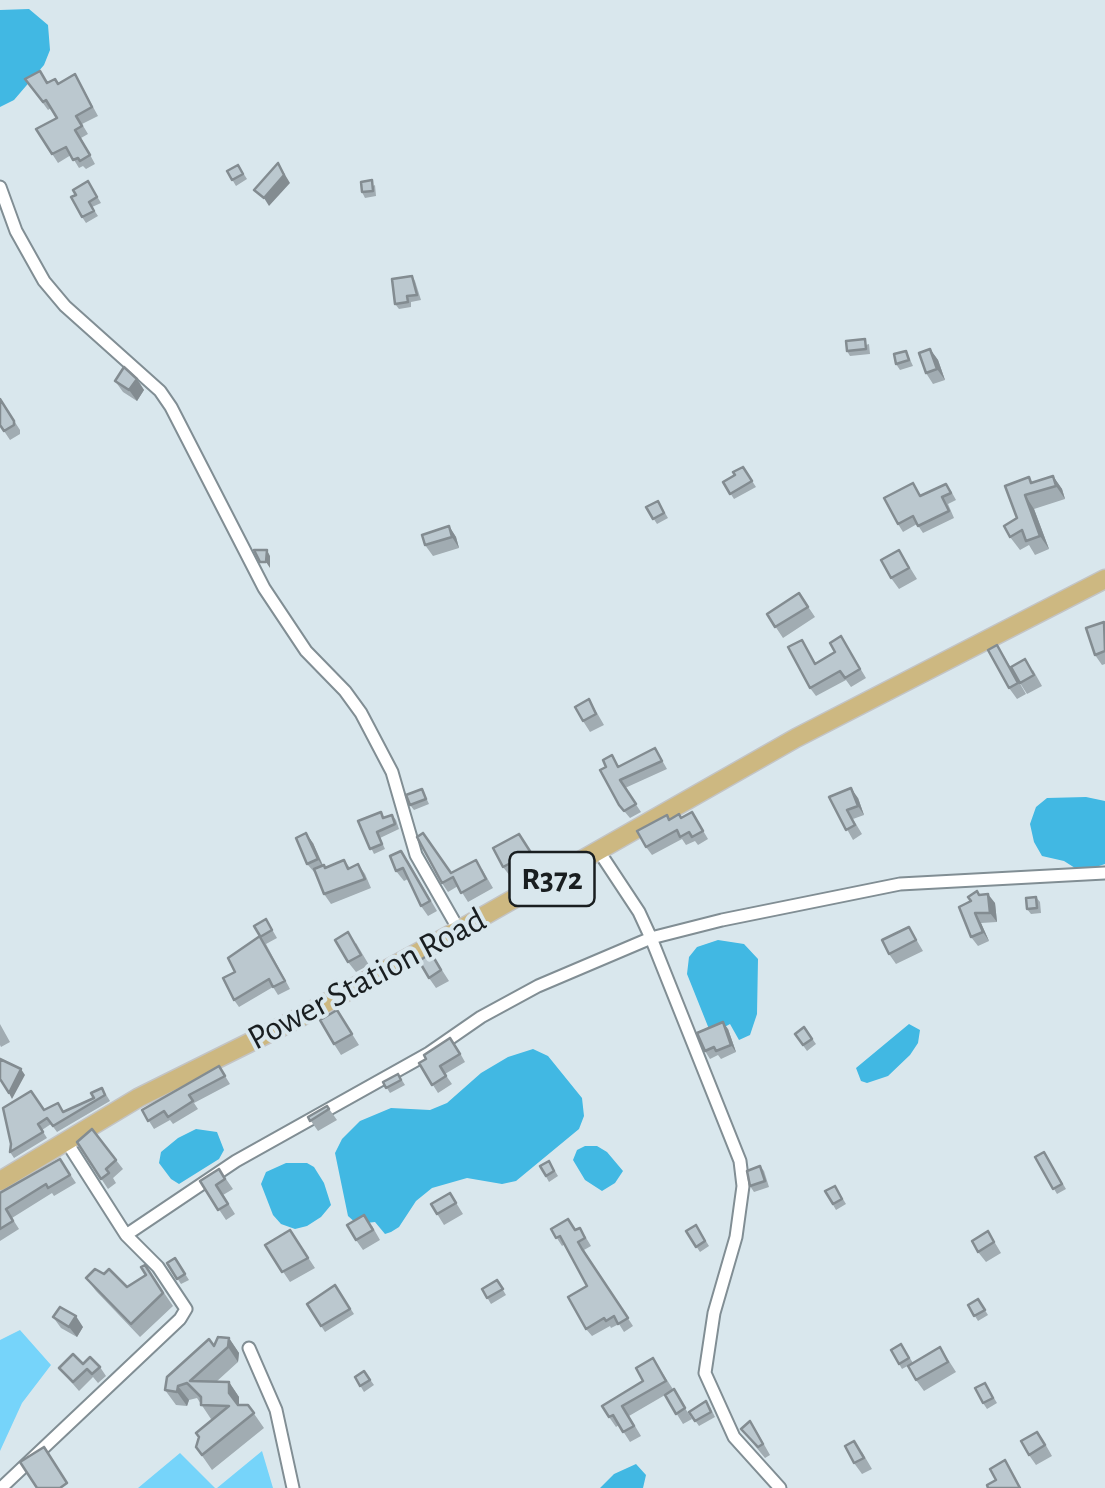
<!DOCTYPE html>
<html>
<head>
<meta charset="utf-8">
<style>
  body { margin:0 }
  canvas { display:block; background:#d9e7ed }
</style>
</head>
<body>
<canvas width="1105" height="1488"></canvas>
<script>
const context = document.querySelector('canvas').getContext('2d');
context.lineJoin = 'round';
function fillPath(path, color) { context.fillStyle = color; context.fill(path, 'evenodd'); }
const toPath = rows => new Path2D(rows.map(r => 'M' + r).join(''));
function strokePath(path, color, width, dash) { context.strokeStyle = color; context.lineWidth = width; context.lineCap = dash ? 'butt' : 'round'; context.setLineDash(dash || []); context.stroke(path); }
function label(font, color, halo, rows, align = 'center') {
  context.font = font + ' "Alegreya Sans",sans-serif'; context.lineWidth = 8; context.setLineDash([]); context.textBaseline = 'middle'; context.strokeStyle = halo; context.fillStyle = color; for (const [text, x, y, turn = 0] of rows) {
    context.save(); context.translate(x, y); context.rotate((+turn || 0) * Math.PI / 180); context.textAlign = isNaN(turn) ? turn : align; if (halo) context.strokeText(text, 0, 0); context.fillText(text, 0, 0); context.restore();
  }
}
fillPath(toPath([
  [20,1330,51,1365,22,1403,0,1451,0,1340],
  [262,1451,273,1488,217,1488],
  [180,1453,215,1488,138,1488]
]), '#76d4fa');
fillPath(toPath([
  [29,9,48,25,50,50,44,65,14,100,0,107,0,10],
  [1086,797,1105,801,1105,864,1090,869,1075,868,1064,861,1042,856,1034,842,1030,824,1036,807,1047,798],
  [718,940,744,944,758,959,757,1014,750,1035,739,1040,730,1024,719,1030,709,1029,687,974,689,957,697,947],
  [909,1024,920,1030,918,1043,910,1055,888,1076,867,1083,861,1081,856,1068],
  [533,1049,548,1056,582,1098,584,1116,579,1129,516,1181,502,1184,467,1178,432,1188,416,1201,399,1227,391,1232,385,1234,375,1222,357,1224,348,1216,335,1153,342,1139,360,1121,391,1108,430,1110,447,1103,481,1073,508,1057],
  [196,1129,217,1132,224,1150,219,1159,179,1184,171,1179,159,1163,161,1152,178,1138],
  [585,1146,597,1146,607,1152,623,1171,615,1183,602,1191,585,1180,573,1160,577,1150],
  [286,1163,307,1163,314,1167,324,1183,331,1205,321,1217,307,1226,295,1229,281,1224,273,1215,261,1184,266,1172],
  [636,1464,646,1475,643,1488,600,1488,614,1474]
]), '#41b8e3');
const minor = toPath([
  [0,187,16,231,44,281,65,306,160,391,171,407,264,588,306,651,345,691,361,713,392,772,416,855,459,930],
  [600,853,639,912,651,938,740,1161,743,1186,736,1237,714,1313,705,1373,734,1437,780,1488],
  [66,1141,126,1235,236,1161,429,1053,481,1017,538,986,651,938,722,920,900,884,1105,873],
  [249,1348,276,1410,293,1488],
  [1,1488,180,1319,186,1309,158,1267,126,1235]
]);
const primary = toPath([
  [0,1181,138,1098,293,1021,459,930,796,738,1105,579]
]);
strokePath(minor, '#818e94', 15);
strokePath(primary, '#c3c4c5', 21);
strokePath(minor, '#fff', 11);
strokePath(primary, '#cdb881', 18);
fillPath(toPath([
  [25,79,58,84,80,83,98,116,82,124,88,134,81,138,95,164,86,169,83,166,79,168,71,155,58,163,36,129,57,118,51,108,48,110],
  [238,165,247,179,236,186,227,171],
  [88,181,101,203,92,207,98,216,86,223,82,217,76,195],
  [375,185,376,196,365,198,362,192],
  [412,276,415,281,421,300,411,302,411,307,399,309,395,304],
  [869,344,870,354,850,356,847,351],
  [930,349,938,360,945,380,933,384,926,373],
  [906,351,913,366,900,370,896,364],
  [137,379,144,390,137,401,123,392,115,381],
  [0,399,20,430,20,434,10,440,0,425],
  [743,467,756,487,734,499,723,482,735,475],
  [1053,476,1062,489,1065,499,1034,509,1049,549,1035,555,1029,545,1020,550,1010,537,1017,518,1029,477,1032,482],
  [951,491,956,500,948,504,954,518,923,533,917,524,903,532,898,524,921,496],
  [658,501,668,518,657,524,646,507],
  [449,526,456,537,459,548,433,556,425,545],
  [899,550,917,579,899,589,891,578],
  [799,593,815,617,783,638,767,614],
  [1105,624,1105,664,1102,665,1095,655],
  [841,636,866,678,851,687,846,680,816,696,810,688,802,640,816,664,835,652],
  [1004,656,1026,694,1017,699,1009,688],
  [1033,670,1042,686,1027,694,1020,683],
  [589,699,604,725,590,732,583,721],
  [655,748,667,769,625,788,641,812,630,818,619,805,619,766],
  [422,789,429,804,414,810,410,805],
  [829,797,858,798,864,815,853,819,862,834,853,840],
  [692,812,708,839,698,845,695,841,686,845,682,839,652,855,646,847,669,820,681,818],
  [392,815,396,820,399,829,380,838,385,849,374,854,358,821,384,818],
  [519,834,541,869,531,875,526,867,510,876,503,867],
  [313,843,323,865,326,868,344,860,350,868,358,864,365,874,371,888,331,904,324,894,315,873,307,864],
  [408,861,437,911,428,916,421,906,408,879,404,881,396,871],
  [482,869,493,888,468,902,458,886,448,892,442,883,451,873],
  [979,895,995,903,997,922,981,923,989,941,978,946,971,937,971,901],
  [1036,897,1040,902,1041,913,1031,914,1027,909],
  [266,919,277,938,266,944,290,989,278,995,273,987,239,1007,234,1000,235,972,260,936],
  [909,927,923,951,896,964,889,954],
  [356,943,369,965,356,972,348,962],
  [431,953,449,981,436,988,429,978],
  [337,1010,359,1045,341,1055,334,1044],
  [0,1024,10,1042,1,1047,0,1045],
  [804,1027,816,1044,807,1051,795,1034],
  [728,1029,736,1052,721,1059,718,1055,710,1059,705,1051],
  [456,1046,465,1062,445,1074,452,1084,438,1093,419,1063],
  [219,1066,230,1084,194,1103,198,1109,173,1124,170,1120,154,1129,142,1110],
  [398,1074,405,1085,390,1093,383,1082],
  [102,1088,110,1101,57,1132,51,1124,42,1130,47,1138,14,1158,10,1152,44,1110,64,1112,94,1098],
  [327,1106,337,1120,318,1131,308,1117],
  [92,1129,123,1169,113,1178,116,1183,108,1189,77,1142],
  [1044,1152,1066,1189,1057,1194,1035,1157],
  [60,1159,76,1183,54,1196,52,1193,12,1218,19,1229,0,1241,0,1193],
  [549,1161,558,1176,549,1182,540,1166],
  [760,1166,764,1171,769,1187,754,1192,750,1186],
  [219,1169,233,1189,223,1195,235,1214,226,1220,200,1181],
  [835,1186,846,1204,836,1210,825,1191],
  [450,1193,463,1214,444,1225,431,1204],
  [696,1225,709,1246,700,1252,686,1231],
  [372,1226,380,1240,363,1250,356,1240],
  [551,1229,576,1230,585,1236,591,1246,584,1250,588,1257,633,1326,624,1332,619,1324,611,1328,610,1326,592,1336,586,1329,587,1286,565,1244,562,1246],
  [290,1230,315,1268,290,1282,265,1245],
  [988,1231,1001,1253,986,1262,978,1252],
  [175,1258,189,1280,181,1284,167,1263],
  [145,1265,173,1306,140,1337,96,1291,86,1278,127,1287,146,1275],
  [497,1280,506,1295,491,1304,482,1289],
  [335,1285,354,1314,325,1332,307,1304],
  [978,1299,988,1315,978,1321,968,1305],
  [53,1317,83,1327,77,1337,61,1328],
  [229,1338,239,1353,238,1362,216,1382,229,1382,239,1397,239,1405,248,1405,264,1428,212,1470,196,1447,213,1420,211,1419,197,1398,189,1400,187,1406,176,1405,165,1390,214,1346],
  [901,1344,913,1363,902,1369,891,1350],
  [940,1347,956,1372,924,1391,916,1380],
  [653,1358,692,1419,683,1424,665,1395,629,1416,641,1436,630,1442,619,1425,616,1427,609,1417,643,1381],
  [83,1364,100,1367,106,1376,98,1383,93,1377,79,1391,59,1368],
  [364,1371,374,1385,364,1392,355,1377],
  [985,1383,997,1403,987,1409,983,1403],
  [710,1407,715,1417,699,1426,689,1412],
  [741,1429,757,1432,770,1455,765,1458],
  [1044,1442,1052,1456,1036,1465,1029,1455],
  [862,1452,872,1469,862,1474,854,1463]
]), '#a1acb2');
fillPath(toPath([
  [278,163,290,183,269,206,264,198],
  [930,349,938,360,945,380,937,369],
  [137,379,144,390,137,401,129,390],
  [1053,476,1062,489,1065,499,1056,486],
  [1025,495,1034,509,1049,549,1040,536],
  [449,526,456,537,459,548,452,537],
  [267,550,270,556,270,568,266,562],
  [851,788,858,798,864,815,858,806],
  [306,833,313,843,324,869,318,859],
  [988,894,995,903,997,922,990,913],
  [975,913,981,923,989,941,983,932],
  [723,1022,728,1029,736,1052,731,1045],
  [21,1069,25,1075,12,1099,9,1093],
  [76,1316,83,1327,77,1337,69,1327],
  [229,1338,239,1353,238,1362,228,1347],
  [229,1382,239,1397,239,1408,229,1393],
  [178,1386,189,1400,187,1406,177,1392]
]), '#838c91');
const building = toPath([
  [40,71,47,83,55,79,58,84,75,74,92,107,76,116,82,126,75,130,90,155,80,161,78,158,73,160,66,147,52,154,36,129,57,118,46,100,43,102,25,79,40,71],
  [278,163,284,175,264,198,254,190,278,163],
  [238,165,243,174,232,180,227,171,238,165],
  [372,180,373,191,362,192,361,182,372,180],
  [88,181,97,197,89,202,94,211,82,217,71,197,76,195,73,190,88,181],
  [412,276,417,295,407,296,408,302,395,304,392,279,412,276],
  [865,339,866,349,847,351,846,341,865,339],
  [930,349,937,369,926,373,919,353,930,349],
  [906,351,909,360,896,364,894,354,906,351],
  [124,367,137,379,129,390,115,381,124,367],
  [0,399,14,421,14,425,4,431,0,425,0,399],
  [743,467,752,481,730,494,723,482,735,475,733,472,743,467],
  [1053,476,1056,486,1025,495,1040,536,1026,541,1022,530,1010,537,1004,526,1017,518,1005,486,1029,477,1031,483,1053,476],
  [913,483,920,496,946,484,951,493,942,497,949,511,918,526,913,516,898,524,884,498,913,483],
  [658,501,664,513,653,519,646,507,658,501],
  [449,526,452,537,425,545,422,535,449,526],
  [254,550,267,550,266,562,260,562,254,550],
  [899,550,909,568,891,578,881,560,899,550],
  [799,593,808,607,775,627,767,614,799,593],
  [1104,622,1105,651,1095,655,1086,628,1104,622],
  [841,636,860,669,845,678,840,671,810,688,788,647,802,640,815,664,835,652,830,643,841,636],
  [997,645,1018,683,1009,688,988,650,997,645],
  [1025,659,1034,675,1020,683,1011,667,1025,659],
  [589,699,596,714,583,721,575,707,589,699],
  [655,748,662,761,620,780,636,804,624,811,619,805,600,770,606,767,603,760,612,755,618,767,655,748],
  [851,788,858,806,847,810,855,825,846,830,829,797,851,788],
  [422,789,426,799,410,805,406,795,422,789],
  [381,812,383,818,392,815,395,824,377,832,382,844,370,849,358,821,381,812],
  [692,812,703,831,692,837,689,832,680,837,677,830,646,847,637,831,667,815,669,820,679,814,681,818,692,812],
  [306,833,318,859,307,864,296,838,306,833],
  [423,833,451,873,476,860,486,879,461,893,453,877,442,883,417,837,423,833],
  [519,834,535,859,524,865,520,858,503,867,493,848,519,834],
  [401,851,430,901,421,906,403,868,396,871,390,856,401,851],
  [344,860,348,869,358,864,365,879,324,894,314,869,324,865,325,868,344,860],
  [977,891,979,895,988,894,990,913,975,913,983,932,971,937,959,907,971,901,968,897,977,891],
  [1036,897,1037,908,1027,909,1026,898,1036,897],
  [266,919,272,930,260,937,285,981,273,987,269,979,234,1000,223,978,235,972,228,958,260,936,254,926,266,919],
  [909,927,916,940,889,954,882,940,909,927],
  [348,932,361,955,348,962,335,940,348,932],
  [431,953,441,970,429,978,419,961,431,953],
  [337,1010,352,1034,334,1044,320,1020,337,1010],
  [723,1022,731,1045,716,1051,714,1047,705,1051,697,1033,723,1022],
  [804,1027,812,1039,803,1045,795,1034,804,1027],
  [450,1038,460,1054,440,1066,446,1076,432,1085,419,1063,426,1059,424,1055,450,1038],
  [0,1059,21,1069,9,1093,0,1079,0,1059],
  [219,1066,225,1076,189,1095,193,1101,168,1117,164,1111,148,1121,142,1110,219,1066],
  [398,1074,401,1080,386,1088,383,1082,398,1074],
  [102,1088,105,1095,53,1126,47,1118,38,1124,43,1132,10,1152,11,1144,3,1108,31,1091,44,1110,58,1103,63,1112,94,1098,91,1093,102,1088],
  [327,1106,329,1109,310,1121,308,1117,327,1106],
  [92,1129,116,1160,106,1169,109,1173,101,1179,77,1142,92,1129],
  [1044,1152,1062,1184,1053,1189,1035,1157,1044,1152],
  [60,1159,70,1175,48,1188,46,1184,6,1209,13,1221,0,1229,0,1193,60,1159],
  [549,1161,554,1171,546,1176,540,1166,549,1161],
  [760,1166,765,1181,750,1186,747,1171,760,1166],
  [219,1169,225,1179,216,1185,228,1204,218,1210,200,1181,219,1169],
  [835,1186,842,1199,833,1204,825,1191,835,1186],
  [450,1193,456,1203,437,1214,431,1204,450,1193],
  [364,1215,373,1230,356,1240,347,1225,364,1215],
  [568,1219,575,1230,580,1228,585,1238,578,1242,582,1249,628,1318,618,1324,614,1316,606,1321,604,1318,586,1329,568,1297,587,1286,560,1236,556,1238,551,1229,568,1219],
  [696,1225,705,1241,696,1247,686,1231,696,1225],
  [290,1230,308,1258,282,1272,265,1245,290,1230],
  [988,1231,994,1242,978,1252,972,1241,988,1231],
  [175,1258,185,1274,177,1279,167,1263,175,1258],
  [145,1265,163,1293,131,1324,86,1278,95,1269,104,1274,109,1269,127,1287,146,1275,141,1267,145,1265],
  [497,1280,503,1289,487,1298,482,1289,497,1280],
  [335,1285,350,1309,321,1326,307,1304,335,1285],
  [978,1299,985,1310,974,1316,968,1305,978,1299],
  [60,1307,76,1316,69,1327,53,1317,60,1307],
  [218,1337,229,1338,228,1347,190,1381,229,1382,229,1393,238,1405,248,1405,254,1413,202,1455,196,1447,199,1437,196,1433,229,1406,201,1405,201,1397,187,1383,178,1386,177,1392,165,1390,167,1377,209,1339,214,1346,218,1337],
  [901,1344,909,1358,899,1364,891,1350,901,1344],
  [940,1347,948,1362,916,1380,908,1366,940,1347],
  [73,1354,83,1364,90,1357,100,1367,92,1374,87,1369,73,1382,59,1368,73,1354],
  [653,1358,666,1381,622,1406,634,1426,623,1432,613,1415,609,1417,602,1406,643,1381,636,1368,653,1358],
  [364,1371,370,1380,360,1386,355,1377,364,1371],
  [985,1383,993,1398,983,1403,975,1388,985,1383],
  [674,1389,685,1408,676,1414,665,1395,674,1389],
  [706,1401,711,1412,695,1421,689,1412,706,1401],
  [750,1421,763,1444,758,1447,741,1429,750,1421],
  [1037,1432,1045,1445,1029,1455,1021,1441,1037,1432],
  [854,1441,864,1458,854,1463,845,1446,854,1441],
  [44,1447,67,1483,60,1488,37,1488,20,1462,44,1447],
  [1005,1460,1020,1488,988,1488,987,1485,996,1480,990,1469,1005,1460]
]);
fillPath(building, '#bbc8cf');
strokePath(building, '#838c91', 2.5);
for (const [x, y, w] of [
  [552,879,85]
]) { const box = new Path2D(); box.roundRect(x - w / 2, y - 27, w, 54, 8); context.fillStyle = '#d9e7ed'; context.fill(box); strokePath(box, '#191e20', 2.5); }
label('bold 32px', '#191e20', null, [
  ["R372",552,879]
]);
label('35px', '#191e20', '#d9e7ed', [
  ["Power Station Road",367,979,-28]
]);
</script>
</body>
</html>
